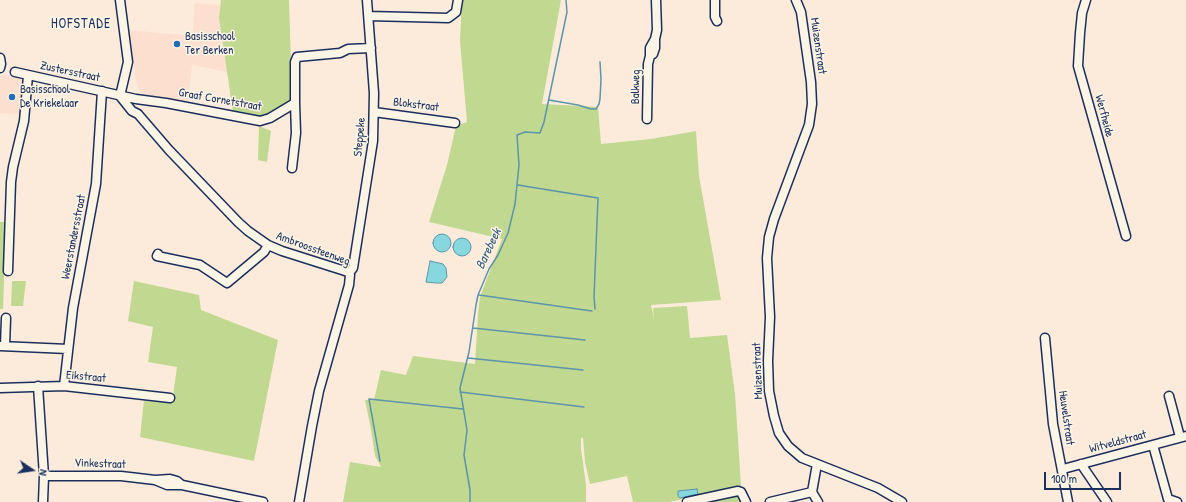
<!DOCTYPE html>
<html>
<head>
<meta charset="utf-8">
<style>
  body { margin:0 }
  #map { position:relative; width:1186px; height:502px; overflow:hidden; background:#fcebdb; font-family:"Patrick Hand",sans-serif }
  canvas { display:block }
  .north { position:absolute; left:12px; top:450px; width:40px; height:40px; -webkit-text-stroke:3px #fcf5e5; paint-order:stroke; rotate:103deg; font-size:11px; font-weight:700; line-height:16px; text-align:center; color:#1b2f5e }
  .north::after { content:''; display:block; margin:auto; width:14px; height:18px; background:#1b2f5e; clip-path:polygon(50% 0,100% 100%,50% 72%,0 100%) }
  .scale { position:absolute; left:1044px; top:472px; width:77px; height:18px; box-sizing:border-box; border:2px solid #1b2f5e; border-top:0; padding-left:5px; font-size:12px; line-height:14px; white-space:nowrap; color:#1b2f5e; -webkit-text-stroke:3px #fcf5e5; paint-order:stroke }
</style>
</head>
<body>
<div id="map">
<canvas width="1186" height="502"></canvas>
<div class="north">N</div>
<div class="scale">100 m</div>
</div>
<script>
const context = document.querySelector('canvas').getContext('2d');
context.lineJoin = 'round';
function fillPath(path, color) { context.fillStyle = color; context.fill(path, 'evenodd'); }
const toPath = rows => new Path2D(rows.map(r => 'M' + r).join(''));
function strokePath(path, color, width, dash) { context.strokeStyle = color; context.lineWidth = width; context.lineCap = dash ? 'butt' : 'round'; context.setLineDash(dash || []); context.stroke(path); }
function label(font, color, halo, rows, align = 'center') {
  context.font = font + ' "Patrick Hand",sans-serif'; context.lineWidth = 3; context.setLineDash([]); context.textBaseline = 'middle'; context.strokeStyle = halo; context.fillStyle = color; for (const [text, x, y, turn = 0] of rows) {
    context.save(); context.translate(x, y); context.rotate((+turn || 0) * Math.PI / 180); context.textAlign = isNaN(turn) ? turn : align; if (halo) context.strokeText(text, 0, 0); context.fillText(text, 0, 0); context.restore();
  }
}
fillPath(toPath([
  [195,3,220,5,219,18,227,72,192,65,188,102,145,95,141,92,137,86,129,30,192,36],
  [4,75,23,78,24,85,21,115,0,113,0,76]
]), '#fcdfcf');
fillPath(toPath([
  [221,0,289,0,292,97,289,101,262,118,233,112,219,18],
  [462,0,561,0,542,104,598,107,601,144,651,139,696,131,699,176,721,300,651,305,654,319,653,308,687,306,690,338,727,335,735,394,741,486,670,502,633,502,627,476,590,484,585,462,583,438,581,438,581,449,586,485,586,502,343,502,350,462,381,467,375,456,371,429,365,400,374,400,381,370,406,375,413,356,475,364,478,314,480,297,502,239,429,222,447,165,456,126,467,122,460,41],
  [259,126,271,131,267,162,258,160],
  [0,222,6,222,3,309,0,309],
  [12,281,26,281,23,306,11,306],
  [134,281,199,295,201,310,278,340,254,461,140,437,144,400,172,403,177,367,148,362,153,327,128,321],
  [738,495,742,502,703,502]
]), '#c0d88f');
const water = toPath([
  '433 243a9 9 0 1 1 18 0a9 9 0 1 1-18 0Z',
  '453 247a9 9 0 1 1 18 0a9 9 0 1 1-18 0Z',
  [430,261,443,264,446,268,447,277,442,283,436,283,426,282,430,261],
  [697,489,698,494,680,498,678,496,678,491,697,489]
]);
fillPath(water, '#86d7de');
strokePath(water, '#5b94ab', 1);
strokePath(toPath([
  [549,100,578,105,591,109,596,109,599,104,600,99,601,79,600,62],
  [518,185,598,198,594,297,595,309],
  [479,295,592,311],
  [473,328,585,340],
  [468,358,583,370],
  [460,392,584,407],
  [380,461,369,399,463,409],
  [470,502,470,490,464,455,467,430,460,388,469,352,476,305,478,295,489,269,498,255,508,233,515,204,519,165,517,135,525,132,540,133,544,122,567,12,566,0]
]), '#5b94ab', 1.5);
const minor = toPath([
  [120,0,128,62,120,96],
  [715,0,715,17,717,21],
  [796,0,801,12,811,82,812,104,809,125,774,219,769,237,767,258,770,317,768,361,769,391,774,416,779,433,788,446,802,458,878,488,902,502],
  [1086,0,1082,13,1080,33,1078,66,1126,236],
  [369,16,448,18,456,12,458,0],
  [655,39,655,48,653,54,650,56,650,48,655,39,657,30,656,0],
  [0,58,1,64,0,68],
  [15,72,136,99,166,103,260,121,270,118,295,103,295,62,297,57,340,53,348,49,371,48],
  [120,96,132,111,138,114,169,150,238,222,248,231,268,245,282,251,342,270,348,272,350,275,349,285,319,391,312,426,299,502],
  [374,112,455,123],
  [647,119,648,64,650,56],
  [292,168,296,133,295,103],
  [158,254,157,256,200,265,227,283,264,252,268,245],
  [8,271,11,182,13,167,24,121,28,76],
  [349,273,353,268,373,141,374,93,367,0],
  [1045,338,1053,424,1068,502],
  [0,346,68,349],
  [5,346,6,318],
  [38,386,44,476,43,502],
  [64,386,73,308,96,184,102,91],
  [0,388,64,386,170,398],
  [1169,396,1180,437],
  [1153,445,1168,499,1177,502],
  [1081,464,1107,502],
  [1063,469,1186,436],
  [44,476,121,476,155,480],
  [182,485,177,481,170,479,155,480,167,485,182,485,263,502],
  [812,492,818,502],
  [687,502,738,491,741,492,746,502],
  [770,502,812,492,817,464]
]);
strokePath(minor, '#1b2f5e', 11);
strokePath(minor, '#fcf5e5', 8);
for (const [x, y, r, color] of [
  [177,44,4,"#1f6fb2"],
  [12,97,4,"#1f6fb2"]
]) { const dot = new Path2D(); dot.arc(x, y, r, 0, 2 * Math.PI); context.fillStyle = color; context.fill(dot); strokePath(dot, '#fcf5e5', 1.5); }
label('12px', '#1b2f5e', '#fcf5e5', [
  ["Basisschool",185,37],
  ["Ter Berken",185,51],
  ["Basisschool",20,90],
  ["De Kriekelaar",20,104]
], 'left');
label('12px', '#1b2f5e', '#fcf5e5', [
  ["Muizenstraat",818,46,82],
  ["Zustersstraat",70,72,12],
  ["Balkweg",636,87,-89],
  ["Graaf Cornetstraat",220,100,10],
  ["Blokstraat",416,105,7],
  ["Werfheide",1104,116,75],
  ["Steppeke",360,137,-85],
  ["Weerstandersstraat",74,237,-79],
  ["Ambroossteenweg",313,249,20],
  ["Muizenstraat",758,371,-92],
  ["Eikstraat",86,377,5],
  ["Heuvelstraat",1066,418,82],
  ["Witveldstraat",1118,442,-15],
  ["Vinkestraat",100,464,2]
]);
label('italic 13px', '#36597e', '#fcf5e5', [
  ["Barebeek",489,249,-65]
]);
context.letterSpacing = '1px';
label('14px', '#1b2f5e', '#fcf5e5', [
  ["HOFSTADE",81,24]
]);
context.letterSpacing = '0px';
</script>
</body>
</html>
